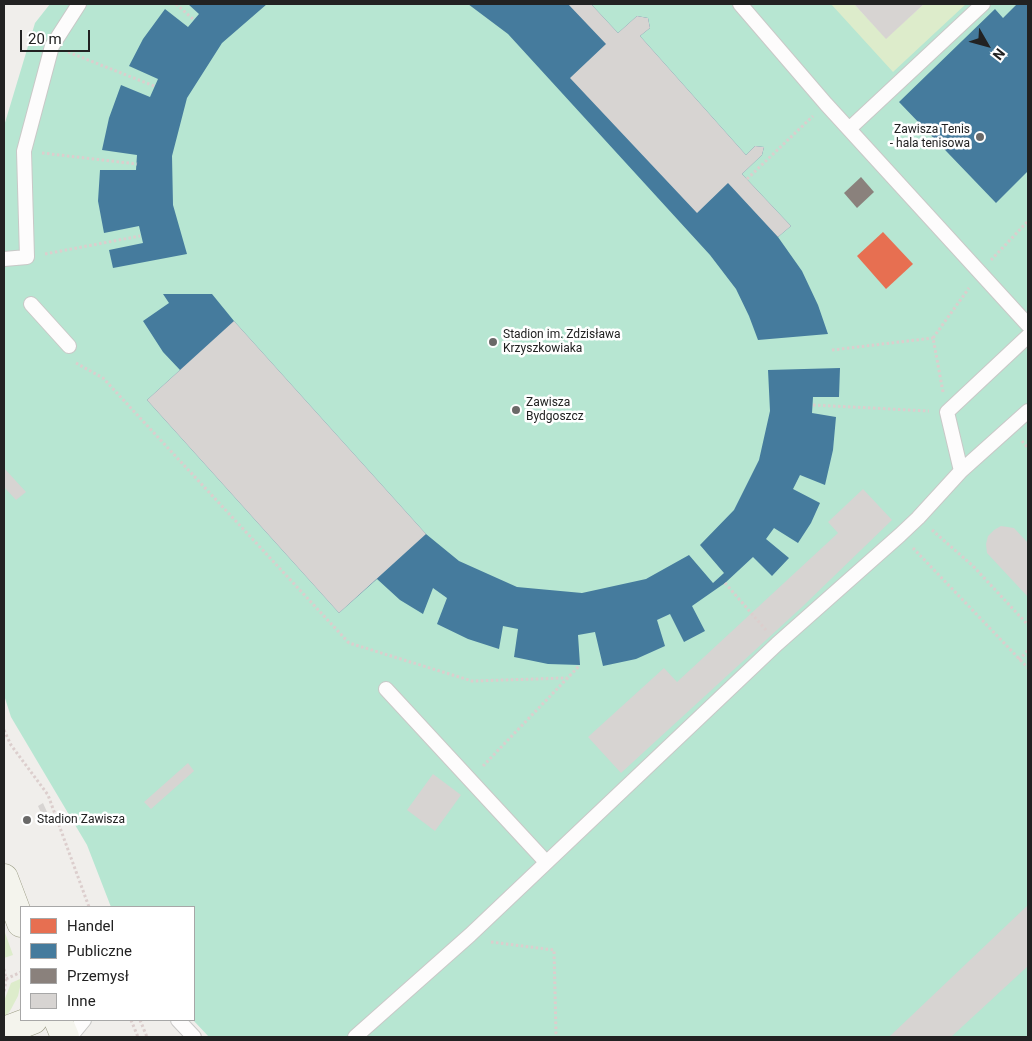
<!DOCTYPE html>
<html>
<head>
<meta charset="utf-8">
<style>
  body { margin:0 }
  #map { position:relative; width:1032px; height:1041px; overflow:hidden; background:#f0eeeb; font-family:Roboto,sans-serif }
  canvas { display:block }
  .frame { position:absolute; inset:0; border:5px solid #222; pointer-events:none }
  .legend { position:absolute; left:20px; top:906px; width:175px; height:115px; box-sizing:border-box; background:#fff; border:1px solid #a7a7a7; margin:0; padding:6px 9px; list-style:none; font-size:15px; color:#222 }
  .legend li { display:flex; align-items:center; gap:10px; height:25px }
  .legend b { width:25px; border:1px solid #a7a7a7 }
  .north { position:absolute; left:962px; top:20px; width:50px; height:50px; -webkit-text-stroke:4px #fff; paint-order:stroke; rotate:128deg; font-size:14px; font-weight:700; line-height:20px; text-align:center; color:#222 }
  .north::after { content:''; display:block; margin:auto; width:18px; height:22px; background:#222; clip-path:polygon(50% 0,100% 100%,50% 72%,0 100%) }
  .scale { position:absolute; left:20px; top:30px; width:70px; height:22px; box-sizing:border-box; border:2px solid #222; border-top:0; padding-left:6px; font-size:15px; line-height:18px; white-space:nowrap; color:#222; -webkit-text-stroke:4px #fff; paint-order:stroke }
</style>
</head>
<body>
<div id="map">
<canvas width="1032" height="1041"></canvas>
<div class="frame"></div>
<ul class="legend">
<li><b style="height:14px;background:#e76f51"></b>Handel</li>
<li><b style="height:14px;background:#457b9d"></b>Publiczne</li>
<li><b style="height:14px;background:#8a817c"></b>Przemysł</li>
<li><b style="height:14px;background:#d7d4d2"></b>Inne</li>
</ul>
<div class="north">N</div>
<div class="scale">20 m</div>
</div>
<script>
const context = document.querySelector('canvas').getContext('2d');
context.lineJoin = 'round';
function fillPath(path, color) { context.fillStyle = color; context.fill(path, 'evenodd'); }
const toPath = rows => new Path2D(rows.map(r => 'M' + r).join(''));
function strokePath(path, color, width, dash) { context.strokeStyle = color; context.lineWidth = width; context.lineCap = dash ? 'butt' : 'round'; context.setLineDash(dash || []); context.stroke(path); }
function label(font, color, halo, rows, align = 'center') {
  context.font = font + ' Roboto,sans-serif'; context.lineWidth = 5; context.setLineDash([]); context.textBaseline = 'middle'; context.strokeStyle = halo; context.fillStyle = color; for (const [text, x, y, turn = 0] of rows) {
    context.save(); context.translate(x, y); context.rotate((+turn || 0) * Math.PI / 180); context.textAlign = isNaN(turn) ? turn : align; if (halo) context.strokeText(text, 0, 0); context.fillText(text, 0, 0); context.restore();
  }
}
fillPath(toPath([
  [762,4,854,4,886,38,924,4,1004,4,892,102],
  [4,930,13,955,4,958],
  [20,979,20,987,18,996,10,1011,4,1018,4,1001,11,983]
]), '#ddeccb');
fillPath(toPath([
  [50,4,831,4,893,72,966,4,1028,4,1028,1037,209,1037,193,1020,194,907,111,907,87,845,11,717,4,695,4,126,35,23]
]), '#b7e6d2');
fillPath(toPath([
  [883,232,913,264,886,289,857,256]
]), '#e76f51');
fillPath(toPath([
  [188,4,267,4,222,43,187,98,172,156,173,205,187,254,113,268,109,250,143,243,139,226,104,233,98,201,100,170,136,170,137,155,102,150,109,118,121,85,150,97,158,79,129,66,143,39,165,9,188,27,199,14],
  [468,4,591,4,618,33,637,16,648,18,650,28,640,36,746,155,755,146,764,147,762,155,742,174,791,226,778,237,802,271,818,305,828,334,758,340,749,316,736,289,710,255,508,34],
  [1017,4,1028,4,1028,171,996,203,899,102,995,9,1003,18],
  [163,294,212,294,234,321,426,534,459,561,517,587,582,593,646,579,689,555,713,583,724,573,700,545,734,510,759,460,770,411,768,370,840,368,839,397,813,397,812,413,836,417,833,450,825,485,800,475,793,489,820,503,811,523,798,543,774,528,766,539,789,558,772,576,753,557,725,583,692,606,705,631,684,642,670,614,657,620,665,646,636,659,603,666,595,632,578,635,580,665,548,664,514,657,518,629,503,626,499,649,468,639,437,624,447,598,433,588,423,614,400,600,377,579,339,613,147,400,180,370,163,352,143,321,169,303]
]), '#457b9d');
fillPath(toPath([
  [861,177,874,192,857,208,844,193]
]), '#8a817c');
fillPath(toPath([
  [568,4,591,4,618,33,637,16,648,18,650,28,640,36,746,155,755,146,764,147,762,155,742,174,791,226,778,237,728,183,697,213,570,78,606,44],
  [854,4,924,4,886,39],
  [234,321,426,534,339,613,147,400],
  [4,468,26,492,16,500,4,487],
  [863,489,892,520,802,607,621,773,588,737,664,668,677,682,838,533,828,522],
  [1001,526,1014,528,1028,543,1028,597,987,553,986,544,988,536,994,530],
  [188,763,194,771,151,809,144,802],
  [433,774,461,795,435,831,407,810],
  [43,803,52,823,47,826,38,806],
  [1028,905,1028,966,951,1037,889,1037]
]), '#d7d4d2');
const lane = toPath([
  [740,4,826,104,1028,325],
  [849,129,983,4],
  [4,259,27,257,24,151,52,46,79,4],
  [31,304,69,346],
  [961,471,947,412,1028,336],
  [386,689,546,862],
  [178,1020,194,1037],
  [70,1037,84,1020],
  [355,1037,470,935,777,644,900,535,918,518,961,471,1028,411]
]);
const secondary = toPath([
  [4,878,21,923],
  [58,1020,65,1037],
  [4,1031,33,1020]
]);
strokePath(lane, '#c9c8c7', 16);
strokePath(secondary, '#999a82', 29);
strokePath(toPath([
  [176,4,194,20],
  [68,52,154,86],
  [42,153,137,164],
  [747,179,813,116],
  [45,254,140,236],
  [991,260,1028,221],
  [832,350,933,338],
  [76,363,103,378,349,643,472,681,567,678],
  [943,392,933,338,969,288],
  [813,405,929,411],
  [1022,441,1028,448],
  [932,530,973,566,1028,625],
  [913,548,1028,668],
  [725,583,766,630],
  [1019,660,1028,650],
  [4,730,11,745,48,795,89,907],
  [483,766,580,665],
  [491,942,554,950,556,1033,558,1037],
  [4,969,6,979,4,993],
  [6,979,21,972],
  [131,1020,138,1037],
  [140,1020,147,1037]
]), '#dccecd', 3, [2.5, 2.5]);
strokePath(lane, '#fdfcfc', 14);
strokePath(secondary, '#f4f4ed', 28);
for (const [x, y, r, color] of [
  [980,137,5,"#6a6968"],
  [493,342,5,"#6a6968"],
  [516,410,5,"#6a6968"],
  [27,820,5,"#6a6968"]
]) { const dot = new Path2D(); dot.arc(x, y, r, 0, 2 * Math.PI); context.fillStyle = color; context.fill(dot); strokePath(dot, '#fff', 2); }
label('12px', '#222', '#fff', [
  ["Zawisza Tenis",970,130,"right"],
  ["- hala tenisowa",970,144,"right"],
  ["Stadion im. Zdzisława",503,335],
  ["Krzyszkowiaka",503,349],
  ["Zawisza",526,403],
  ["Bydgoszcz",526,417],
  ["Stadion Zawisza",37,820]
], 'left');
</script>
</body>
</html>
